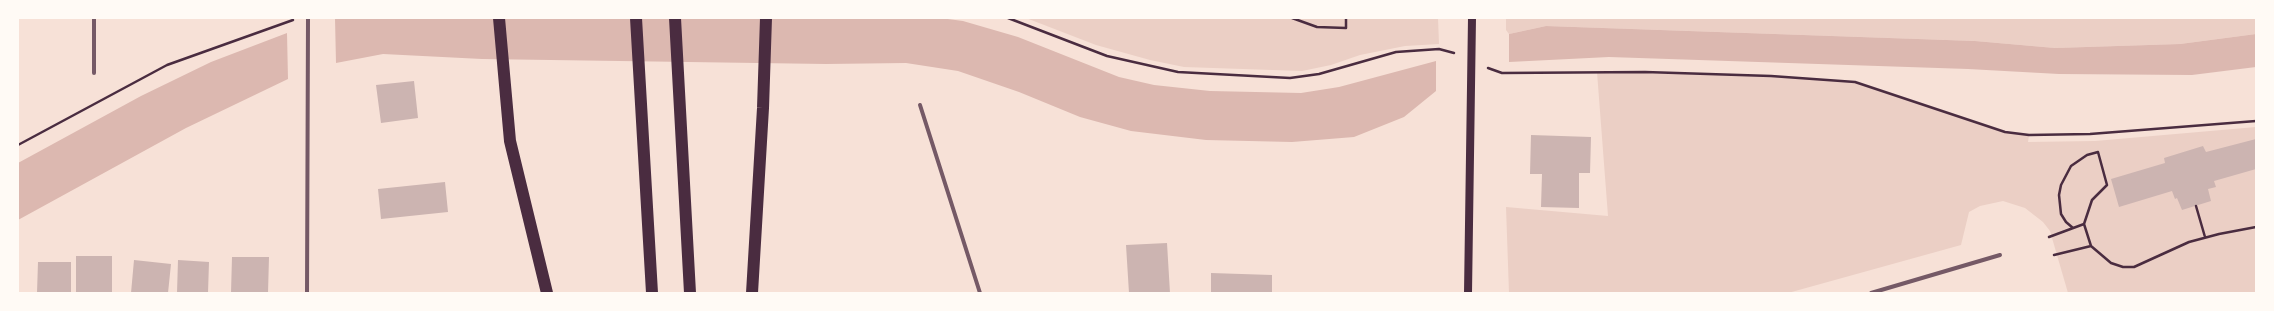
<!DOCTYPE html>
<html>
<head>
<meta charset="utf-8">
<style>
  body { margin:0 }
  #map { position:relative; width:2274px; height:311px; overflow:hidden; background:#f7e1d7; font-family:Helvetica,sans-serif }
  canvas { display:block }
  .frame { position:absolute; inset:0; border:19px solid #fffaf5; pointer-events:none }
</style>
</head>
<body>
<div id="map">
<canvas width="2274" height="311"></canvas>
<div class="frame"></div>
</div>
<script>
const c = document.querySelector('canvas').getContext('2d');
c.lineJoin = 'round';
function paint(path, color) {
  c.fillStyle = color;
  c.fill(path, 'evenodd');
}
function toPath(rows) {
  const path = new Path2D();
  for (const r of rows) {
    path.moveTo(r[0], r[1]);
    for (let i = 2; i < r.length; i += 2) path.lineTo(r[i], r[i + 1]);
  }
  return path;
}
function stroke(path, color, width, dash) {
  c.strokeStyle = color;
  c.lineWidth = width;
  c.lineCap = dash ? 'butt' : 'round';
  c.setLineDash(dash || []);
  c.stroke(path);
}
const green = toPath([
  [1026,18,1438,18,1439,44,1405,46,1360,55,1331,65,1302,71,1184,67,1150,60,1096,45],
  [1506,18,2256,18,2256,34,2180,44,2055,48,1975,41,1546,26,1509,34,1506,30],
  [1597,72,1771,76,1855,82,2004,132,2029,135,2028,142,2095,141,2256,127,2256,293,2068,293,2050,231,2043,222,2025,208,2003,201,1980,206,1969,212,1961,245,1788,293,1509,293,1506,207,1608,216]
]);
const water = toPath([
  [335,18,940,18,963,21,1018,37,1119,77,1154,85,1210,91,1301,93,1339,87,1436,61,1436,91,1404,117,1354,137,1292,142,1206,140,1131,131,1080,117,1019,92,958,71,906,63,826,64,482,59,383,54,336,63],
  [1546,26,1975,41,2055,48,2180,44,2256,34,2256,67,2192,75,2059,74,1968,69,1609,57,1509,62,1509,34],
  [287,33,288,79,186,128,18,220,18,163,141,96,211,62]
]);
const building = toPath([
  [414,81,418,118,381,123,376,85],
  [1531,135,1591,137,1590,173,1579,173,1579,208,1541,207,1542,174,1530,174],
  [2256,139,2256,169,2214,181,2216,187,2208,189,2211,201,2182,210,2177,198,2175,199,2172,191,2119,207,2111,179,2165,163,2164,158,2203,146,2206,152],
  [445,182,448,212,381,219,378,189],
  [1167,243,1170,293,1129,293,1126,245],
  [76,256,112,256,112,293,76,293],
  [232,257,269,257,268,293,231,293],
  [134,260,171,264,168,293,131,293],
  [178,260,209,262,208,293,177,293],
  [38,262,71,262,71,293,37,293],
  [1211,273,1272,275,1272,293,1211,293]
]);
const path = toPath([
  [1008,18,1107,56,1178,72,1290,78,1319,74,1396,52,1439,49,1454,53],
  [1292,18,1317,27,1346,28,1346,18],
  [1488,68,1502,73,1645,72,1771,76,1855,82,2005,132,2029,135,2090,134,2256,121],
  [18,145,167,65,293,20],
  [2196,206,2205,237],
  [2073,228,2066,222,2061,214,2059,195,2061,185,2071,166,2087,155,2098,152,2107,185,2092,200,2084,224,2091,246,2111,263,2123,267,2134,267,2189,242,2219,234,2256,227],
  [2049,237,2084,224],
  [2054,255,2091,246]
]);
const minor = toPath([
  [94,73,94,18],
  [920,105,980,293],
  [307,293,308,18],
  [1871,293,2000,255]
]);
const secondary = toPath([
  [1468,293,1472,18]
]);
const motorway = toPath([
  [499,18,510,141,547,293],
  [636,18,652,293],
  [675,18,690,293],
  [752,293,763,108,766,18]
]);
paint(green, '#ebcfc5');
paint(water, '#dcb8b0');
paint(building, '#ccb4b1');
stroke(path, '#4a2c40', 2.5);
stroke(minor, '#755966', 4);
stroke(secondary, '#4a2c40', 8);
stroke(motorway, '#4a2c40', 12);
</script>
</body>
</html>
